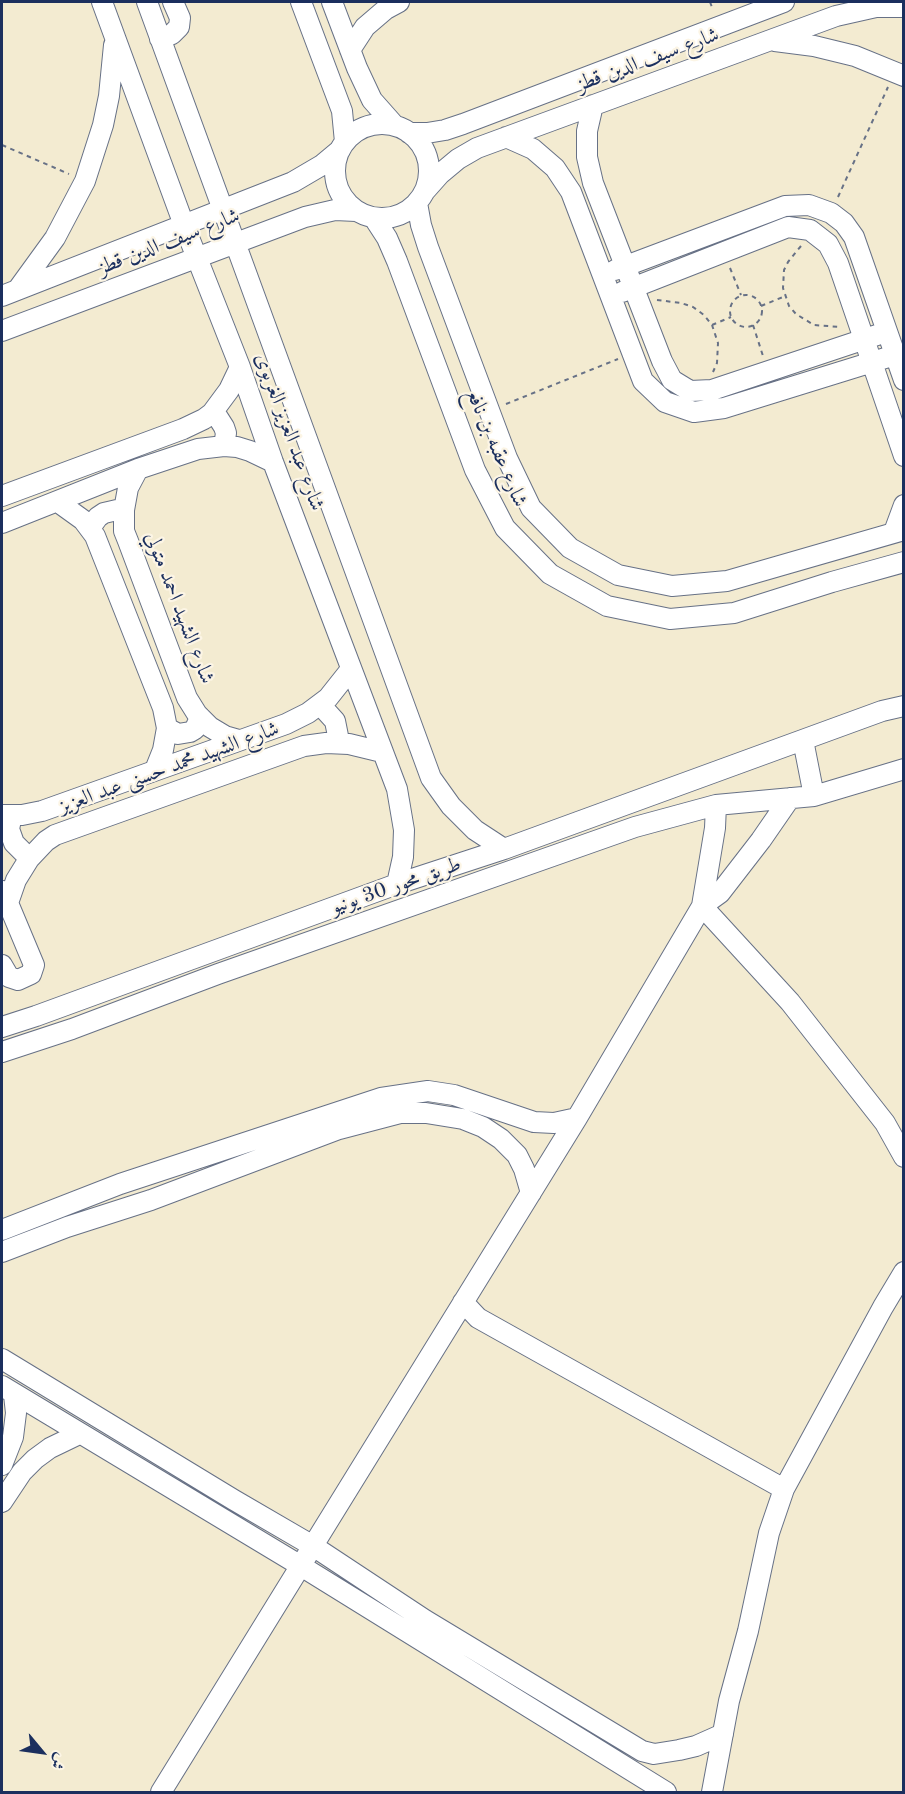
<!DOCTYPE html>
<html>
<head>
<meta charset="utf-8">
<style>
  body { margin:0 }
  #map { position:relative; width:905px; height:1794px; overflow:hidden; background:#f3ebd1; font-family:"Old Standard TT",Amiri,serif }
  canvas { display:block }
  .frame { position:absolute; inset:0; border:3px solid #1b2f5e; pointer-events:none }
  .north { position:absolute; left:12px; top:1722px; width:60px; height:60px; -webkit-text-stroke:4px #fcf5e5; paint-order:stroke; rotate:119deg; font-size:16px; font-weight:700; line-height:24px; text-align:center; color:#1b2f5e }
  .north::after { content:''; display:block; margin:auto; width:21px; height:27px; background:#1b2f5e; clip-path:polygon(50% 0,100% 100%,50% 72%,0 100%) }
</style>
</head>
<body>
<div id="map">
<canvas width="905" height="1794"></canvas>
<div class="frame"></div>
<div class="north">ش</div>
</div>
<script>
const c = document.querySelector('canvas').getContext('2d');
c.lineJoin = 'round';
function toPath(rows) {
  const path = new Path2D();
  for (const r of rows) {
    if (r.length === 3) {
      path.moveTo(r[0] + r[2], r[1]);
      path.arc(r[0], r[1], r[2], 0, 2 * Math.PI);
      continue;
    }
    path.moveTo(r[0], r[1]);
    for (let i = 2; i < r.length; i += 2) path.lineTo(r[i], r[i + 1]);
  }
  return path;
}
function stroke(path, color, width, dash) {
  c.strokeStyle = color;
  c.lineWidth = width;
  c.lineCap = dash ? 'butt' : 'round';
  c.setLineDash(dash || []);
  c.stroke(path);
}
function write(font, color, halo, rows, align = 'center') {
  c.font = font + ' "Old Standard TT",Amiri,serif';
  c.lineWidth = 4.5;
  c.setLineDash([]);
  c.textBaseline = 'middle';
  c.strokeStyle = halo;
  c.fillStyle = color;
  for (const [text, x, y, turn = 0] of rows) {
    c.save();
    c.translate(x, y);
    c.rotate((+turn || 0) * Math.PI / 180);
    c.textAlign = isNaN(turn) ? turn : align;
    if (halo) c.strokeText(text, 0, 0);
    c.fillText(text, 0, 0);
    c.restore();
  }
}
const path = toPath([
  [710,2,713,10],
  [2,145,69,174],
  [838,197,888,87],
  [801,246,788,262,784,270,783,288,789,306,796,314,814,325,841,327],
  [730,268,741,295],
  [746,311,16],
  [657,300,681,303,693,307,704,315,712,325,718,343,717,363,713,372],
  [761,306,783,297],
  [712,325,731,317],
  [753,325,763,356],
  [506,404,618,359]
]);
const minor = toPath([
  [102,2,184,225,240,367,273,462,397,789,404,830,403,857,397,884],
  [147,2,431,778,451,806,475,830,504,849],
  [301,2,342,111,345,142],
  [332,2,357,68,372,100,395,126],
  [160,39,172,34,179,27,180,18,173,2],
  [775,41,814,46,855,56,904,76],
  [350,50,365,27,386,9,399,2],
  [593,105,587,131,587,157,593,183,662,361,672,380,690,391,712,390,886,332],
  [382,171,47],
  [409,133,427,133,445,130,463,124,784,2],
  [506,137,533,149,555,168,571,192,643,381,665,402,694,412,724,408,895,355],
  [424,192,440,174,458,159,477,148,836,16,876,7,904,7],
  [417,203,421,225,428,247,507,458,531,508,570,548,618,575,672,586,727,581,904,530],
  [374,218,387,238,397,261,475,470,505,528,550,574,607,606,670,619,734,613,832,582,904,562],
  [615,270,785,206,809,205,831,213,844,223,854,237,904,380],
  [18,289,55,238,85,181,103,125,109,96,114,45],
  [622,292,788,227,810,230,828,244,838,263,904,456],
  [2,296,293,182,322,165,340,150],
  [2,331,305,217,335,210,356,211],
  [212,413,217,416,224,427,226,433,224,446],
  [138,469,128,488,124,510,124,531,128,541,187,698,197,714,210,727,225,736,239,740],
  [2,496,183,429,204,419,212,413,229,390,240,367],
  [58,502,83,520,95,536,163,708,167,728,163,750,155,770],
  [2,523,138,469,198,449,224,446,237,447,250,451,273,462],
  [90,528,98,517,104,513,117,510,124,510],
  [894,532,904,505],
  [319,706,325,710,335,721,338,736,337,743],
  [167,728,178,734,190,732,195,729,200,717],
  [803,740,814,796],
  [716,805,715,828,702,906,790,1002,885,1123,904,1157],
  [2,815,22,815,42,811,286,724,308,713,328,698,351,669],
  [12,815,9,829,14,843,24,853,31,856],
  [8,903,16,880,29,859,46,841,55,835,304,746,326,743,349,744,382,752],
  [2,965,9,977,18,980,31,974,34,965,3,891],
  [2,1027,36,1016,397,884,504,849,882,711,904,706],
  [2,1052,72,1029,218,974,635,827,716,805,814,796,904,769],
  [2,1230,120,1184,381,1098,428,1091,454,1095,534,1122,554,1123,577,1118],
  [2,1252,67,1227,151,1200,339,1129,400,1113,426,1113,463,1119,483,1127,501,1139,517,1155,524,1169,531,1193],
  [463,1302,478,1318,784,1489],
  [2,1359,234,1500,313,1546,425,1620,642,1751,654,1754,679,1750,696,1746,723,1734],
  [2,1386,301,1566,666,1792],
  [2,1465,13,1437,16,1413,14,1395],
  [2,1502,22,1472,35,1459,50,1448,79,1434],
  [161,1792,577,1118,702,906,720,893,761,840,790,798],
  [712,1792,729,1701,748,1631,769,1533,784,1489,883,1307,904,1272]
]);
const streetNames = [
  ["شارع سيف الدين قطز",648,60,-20],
  ["شارع سيف الدين قطز",169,242,-21],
  ["شارع عبد العزيز الغربوى",289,432,70],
  ["شارع عقبه بن نافع",496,448,67],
  ["شارع الشهيد احمد متولي",179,608,69],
  ["شارع الشهيد محمد حسنى عبد العزيز",169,768,-20],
  ["طريق محور 30 يونيو",396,886,-19]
];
stroke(minor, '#677186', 22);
stroke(path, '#677186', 2, [4.5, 4.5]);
stroke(minor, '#fff', 20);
write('21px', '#1b2f5e', '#fcf5e5', streetNames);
</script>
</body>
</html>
